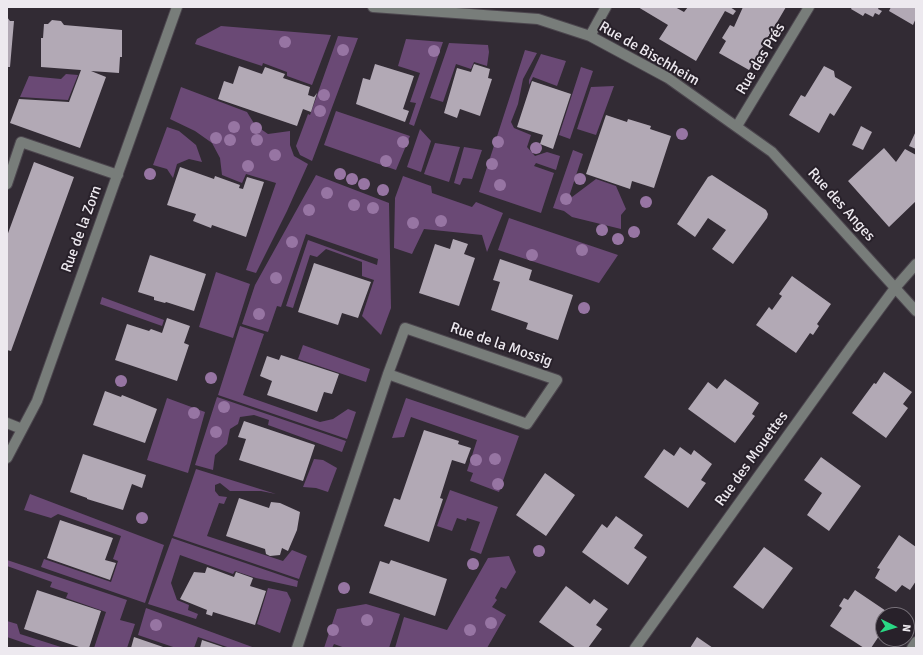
<!DOCTYPE html>
<html>
<head>
<meta charset="utf-8">
<style>
  body { margin:0 }
  #map { position:relative; width:923px; height:655px; overflow:hidden; background:#322b34; font-family:Signika,sans-serif }
  canvas { display:block }
  .frame { position:absolute; inset:0; border:8px solid #ede9ef; pointer-events:none }
  .north { position:absolute; left:875px; top:607px; width:40px; height:40px; box-sizing:border-box; background:#28212a; border:1px solid #777179; border-radius:50%; rotate:95deg; font-size:11px; font-weight:700; line-height:16px; text-align:center; color:#ede9ef }
  .north::after { content:''; display:block; margin:auto; width:14px; height:18px; background:#2ad885; clip-path:polygon(50% 0,100% 100%,50% 72%,0 100%) }
</style>
</head>
<body>
<div id="map">
<canvas width="923" height="655"></canvas>
<div class="frame"></div>
<div class="north">N</div>
</div>
<script>
const c = document.querySelector('canvas').getContext('2d');
c.lineJoin = 'round';
function paint(path, color) {
  c.fillStyle = color;
  c.fill(path, 'evenodd');
}
function toPath(rows) {
  const path = new Path2D();
  for (const r of rows) {
    path.moveTo(r[0], r[1]);
    for (let i = 2; i < r.length; i += 2) path.lineTo(r[i], r[i + 1]);
  }
  return path;
}
function stroke(path, color, width, dash) {
  c.strokeStyle = color;
  c.lineWidth = width;
  c.lineCap = dash ? 'butt' : 'round';
  c.setLineDash(dash || []);
  c.stroke(path);
}
function write(font, color, halo, rows, align = 'center') {
  c.font = font + ' Signika,sans-serif';
  c.lineWidth = 4;
  c.setLineDash([]);
  c.textBaseline = 'middle';
  c.strokeStyle = halo;
  c.fillStyle = color;
  for (const [text, x, y, turn = 0] of rows) {
    c.save();
    c.translate(x, y);
    c.rotate((+turn || 0) * Math.PI / 180);
    c.textAlign = isNaN(turn) ? turn : align;
    if (halo) c.strokeText(text, 0, 0);
    c.fillText(text, 0, 0);
    c.restore();
  }
}
const green = toPath([
  [221,26,331,35,312,85,287,76,287,72,263,63,262,66,195,44,197,39],
  [338,36,358,38,312,161,300,155,296,146,308,114,310,115],
  [406,39,443,42,414,126,409,124,416,103,410,102,420,73,398,66],
  [449,43,488,45,489,52,487,66,474,62,471,69,456,64,443,102,430,98],
  [525,50,537,53,523,79,518,104,511,122,514,128,531,135,527,147,535,156,547,152,560,156,556,170,536,163,534,166,554,173,541,213,479,192],
  [541,54,566,61,557,86,533,77,529,85,529,80],
  [581,67,593,71,570,139,559,135],
  [66,74,78,75,68,100,20,97,29,76,61,79],
  [614,86,596,135,577,129,591,87],
  [181,87,247,112,255,125,268,134,290,131,290,145,294,156,308,164,287,211,256,273,246,270,276,183,246,174,242,183,222,175,220,158,212,143,195,131,170,119],
  [336,111,410,136,396,170,324,145],
  [167,127,179,131,196,145,202,162,189,159,177,164,173,178,167,169,153,165],
  [420,129,431,141,421,172,407,167],
  [435,143,460,147,449,182,424,174],
  [464,147,482,150,472,179,463,178,460,185,454,183],
  [573,150,583,154,568,200,596,179,616,186,626,209,621,215,621,229,572,217,564,211,553,208],
  [316,175,389,203,391,308,381,335,362,316,374,280,362,276,362,262,326,249,317,257,310,255,293,308,286,306,308,240,377,265,378,259,306,234,281,307,277,306,268,332,242,324,255,285],
  [403,176,431,186,432,193,472,207,476,202,503,213,487,252,482,235,424,229,412,254,394,248,395,198],
  [509,218,618,255,599,283,498,250],
  [216,272,250,284,233,338,199,327],
  [102,297,164,320,162,326,100,304],
  [240,326,264,334,243,395,320,422,333,419,348,409,356,412,347,439,218,395],
  [303,345,370,369,366,382,298,359],
  [217,397,346,441,342,452,268,425,269,420,254,415,240,417,238,424,230,429,227,444,215,455,213,470,195,465],
  [167,398,205,412,188,473,147,460],
  [406,398,519,436,499,492,470,481,473,473,467,471,477,440,411,417,404,437,392,438],
  [314,459,323,460,337,468,328,492,316,488,303,487],
  [196,469,276,494,261,491,230,491,220,483,215,485,215,491,219,496,227,497,224,504,219,503,207,536,283,561,292,550,307,556,299,579,173,536],
  [450,490,498,507,481,554,470,550,480,522,467,518,466,521,457,518,452,531,437,526],
  [30,494,164,545,145,603,41,567,44,559,111,582,118,561,113,559,121,536,58,514,51,518,24,510],
  [172,538,298,581,297,587,256,578,235,571,233,574,180,555,171,583,177,600,189,605,188,610,198,614,196,619,148,604],
  [509,556,516,572,506,589,501,587,495,598,497,600,492,607,506,615,487,648,395,648,404,617,447,630,488,558],
  [7,560,127,600,120,620,135,624,127,648,94,648,106,612,66,598,68,593,50,587,52,582,7,566],
  [268,588,287,592,291,600,280,633,257,624],
  [366,604,400,614,389,648,345,648,334,644,332,648,324,648,337,609],
  [146,608,255,648,230,648,198,637,194,648,176,648,138,635],
  [7,621,17,624,20,634,64,648,39,648,7,637]
]);
const building = toPath([
  [638,7,675,7,684,12,688,7,730,7,736,11,733,15,725,11,696,61,659,39,668,25],
  [743,7,786,7,749,70,719,53,726,41,722,38,730,25,734,27],
  [852,7,879,7,878,9,882,11,879,15,875,13,873,17,865,13,863,16,851,9],
  [891,7,916,7,916,18,913,25,889,11],
  [7,17,10,21,14,21,10,67,7,67],
  [52,20,61,21,64,25,122,30,122,57,120,57,119,73,91,71,106,77,80,148,10,123,19,99,69,102,81,70,41,67,41,38,43,38,44,24,48,24],
  [375,64,414,76,403,109,409,111,405,122,356,104,363,78,370,80],
  [474,64,490,69,488,78,492,79,480,116,460,109,457,118,444,113,457,68,471,72],
  [239,66,262,74,265,67,285,74,283,78,310,87,308,95,314,97,317,93,311,112,303,109,297,126,218,99,224,81,233,84],
  [824,66,834,71,835,77,852,87,834,116,830,113,819,133,789,115,801,95,805,97],
  [532,81,571,94,553,149,540,144,543,135,517,127],
  [606,115,627,122,628,119,651,126,650,129,671,136,654,188,632,181,630,189,586,174],
  [861,126,872,132,863,150,852,145],
  [916,131,916,149,909,146],
  [884,148,896,162,905,149,916,155,916,201,889,227,848,181],
  [34,162,74,177,11,351,7,350,7,236],
  [180,167,214,179,215,176,240,185,239,188,243,189,247,177,264,182,246,237,212,225,211,228,193,221,196,214,167,205],
  [712,175,766,210,768,214,767,218,733,264,712,249,726,230,708,218,695,237,677,224,708,177],
  [453,239,468,244,464,254,475,258,459,306,419,293,435,244,450,249],
  [150,255,206,274,194,311,166,302,165,303,154,300,154,297,138,292],
  [500,259,532,270,529,280,573,295,558,340,526,329,528,323,491,310,500,282,493,280],
  [314,263,371,282,358,318,342,313,338,325,298,312],
  [792,276,831,304,817,324,819,326,813,335,810,333,796,353,756,325,769,307,772,310,782,296,779,294],
  [167,318,190,326,184,343,189,345,177,381,115,360,127,324,149,331,151,329,162,333],
  [281,355,339,374,332,394,324,392,317,412,267,395,272,381,260,376,267,356,279,360],
  [884,372,912,392,903,404,908,408,886,438,852,413,874,383,876,384],
  [725,379,759,403,752,414,755,416,735,443,688,409,708,382,717,389],
  [105,391,121,397,122,395,157,409,145,443,93,425],
  [244,421,315,445,303,481,239,460,246,439,238,437],
  [424,430,459,441,458,444,471,448,465,464,452,460,440,498,443,499,429,542,384,526,394,498,400,500],
  [680,447,691,455,694,450,712,464,701,480,706,483,688,508,644,477,664,449,674,456],
  [83,454,146,475,142,488,132,484,123,510,87,499,87,498,70,492],
  [821,457,861,486,829,531,807,515,822,493,804,480],
  [545,473,575,495,546,536,516,515],
  [239,498,269,508,271,502,280,503,300,512,297,530,288,551,282,548,280,555,270,556,266,554,265,549,226,536],
  [616,516,643,535,634,548,647,557,628,585,582,552,602,524,607,528],
  [60,520,113,538,105,560,116,563,110,580,47,558],
  [899,535,916,547,916,581,910,590,902,585,896,592,875,578,880,569,877,568],
  [764,547,793,568,763,609,733,587],
  [391,560,447,579,435,616,369,593,380,561,389,564],
  [207,567,234,577,236,572,253,578,250,586,266,591,255,625,213,612,212,616,206,614,207,610,180,599,194,572,205,573],
  [566,586,590,604,594,599,608,609,596,625,602,629,588,648,576,648,539,622],
  [37,590,101,611,89,648,82,648,24,629],
  [855,590,892,615,883,615,883,630,871,648,864,648,830,626,842,608,839,606,844,598,848,600],
  [134,637,166,648,131,648],
  [697,637,713,648,690,648],
  [202,640,226,648,200,648]
]);
const minor = toPath([
  [373,7,538,19,590,36,668,78,772,152,916,311],
  [590,36,606,7],
  [737,126,809,7],
  [7,184,21,142,118,175],
  [7,423,22,429],
  [7,458,37,401,177,7],
  [297,648,388,374,405,328,557,380,527,424,388,374],
  [635,648,852,346,895,288,916,264],
  [912,648,916,642]
]);
const trees = [
  [285,42],
  [343,50],
  [434,51],
  [324,95],
  [320,111],
  [234,127],
  [256,128],
  [682,134],
  [216,138],
  [230,140],
  [257,140],
  [403,142],
  [498,142],
  [536,148],
  [275,155],
  [386,161],
  [492,164],
  [248,166],
  [150,174],
  [340,174],
  [352,179],
  [580,179],
  [364,184],
  [500,185],
  [383,190],
  [327,193],
  [566,199],
  [646,202],
  [354,205],
  [373,208],
  [309,210],
  [441,221],
  [413,223],
  [602,230],
  [634,232],
  [618,239],
  [292,242],
  [582,250],
  [532,255],
  [276,278],
  [584,308],
  [259,314],
  [211,378],
  [121,381],
  [224,407],
  [194,413],
  [216,432],
  [495,459],
  [476,460],
  [498,484],
  [142,518],
  [539,551],
  [473,564],
  [344,588],
  [367,620],
  [491,623],
  [156,625],
  [333,630],
  [470,630]
];
const streetNames = [
  ["Rue de Bischheim",649,54,30],
  ["Rue des Prés",761,59,-59],
  ["Rue des Anges",841,205,48],
  ["Rue de la Zorn",82,229,-70],
  ["Rue de la Mossig",501,345,19],
  ["Rue des Mouettes",752,459,-54]
];
paint(green, '#6a4975');
paint(building, '#b2a9b5');
stroke(minor, '#4c464e', 12);
stroke(minor, '#787d7a', 10);
c.fillStyle = '#9775a3';
for (const [x, y] of trees) {
  c.beginPath();
  c.arc(x, y, 6, 0, 2 * Math.PI);
  c.fill();
}
write('15px', '#ede9ef', '#28212a', streetNames);
</script>
</body>
</html>
